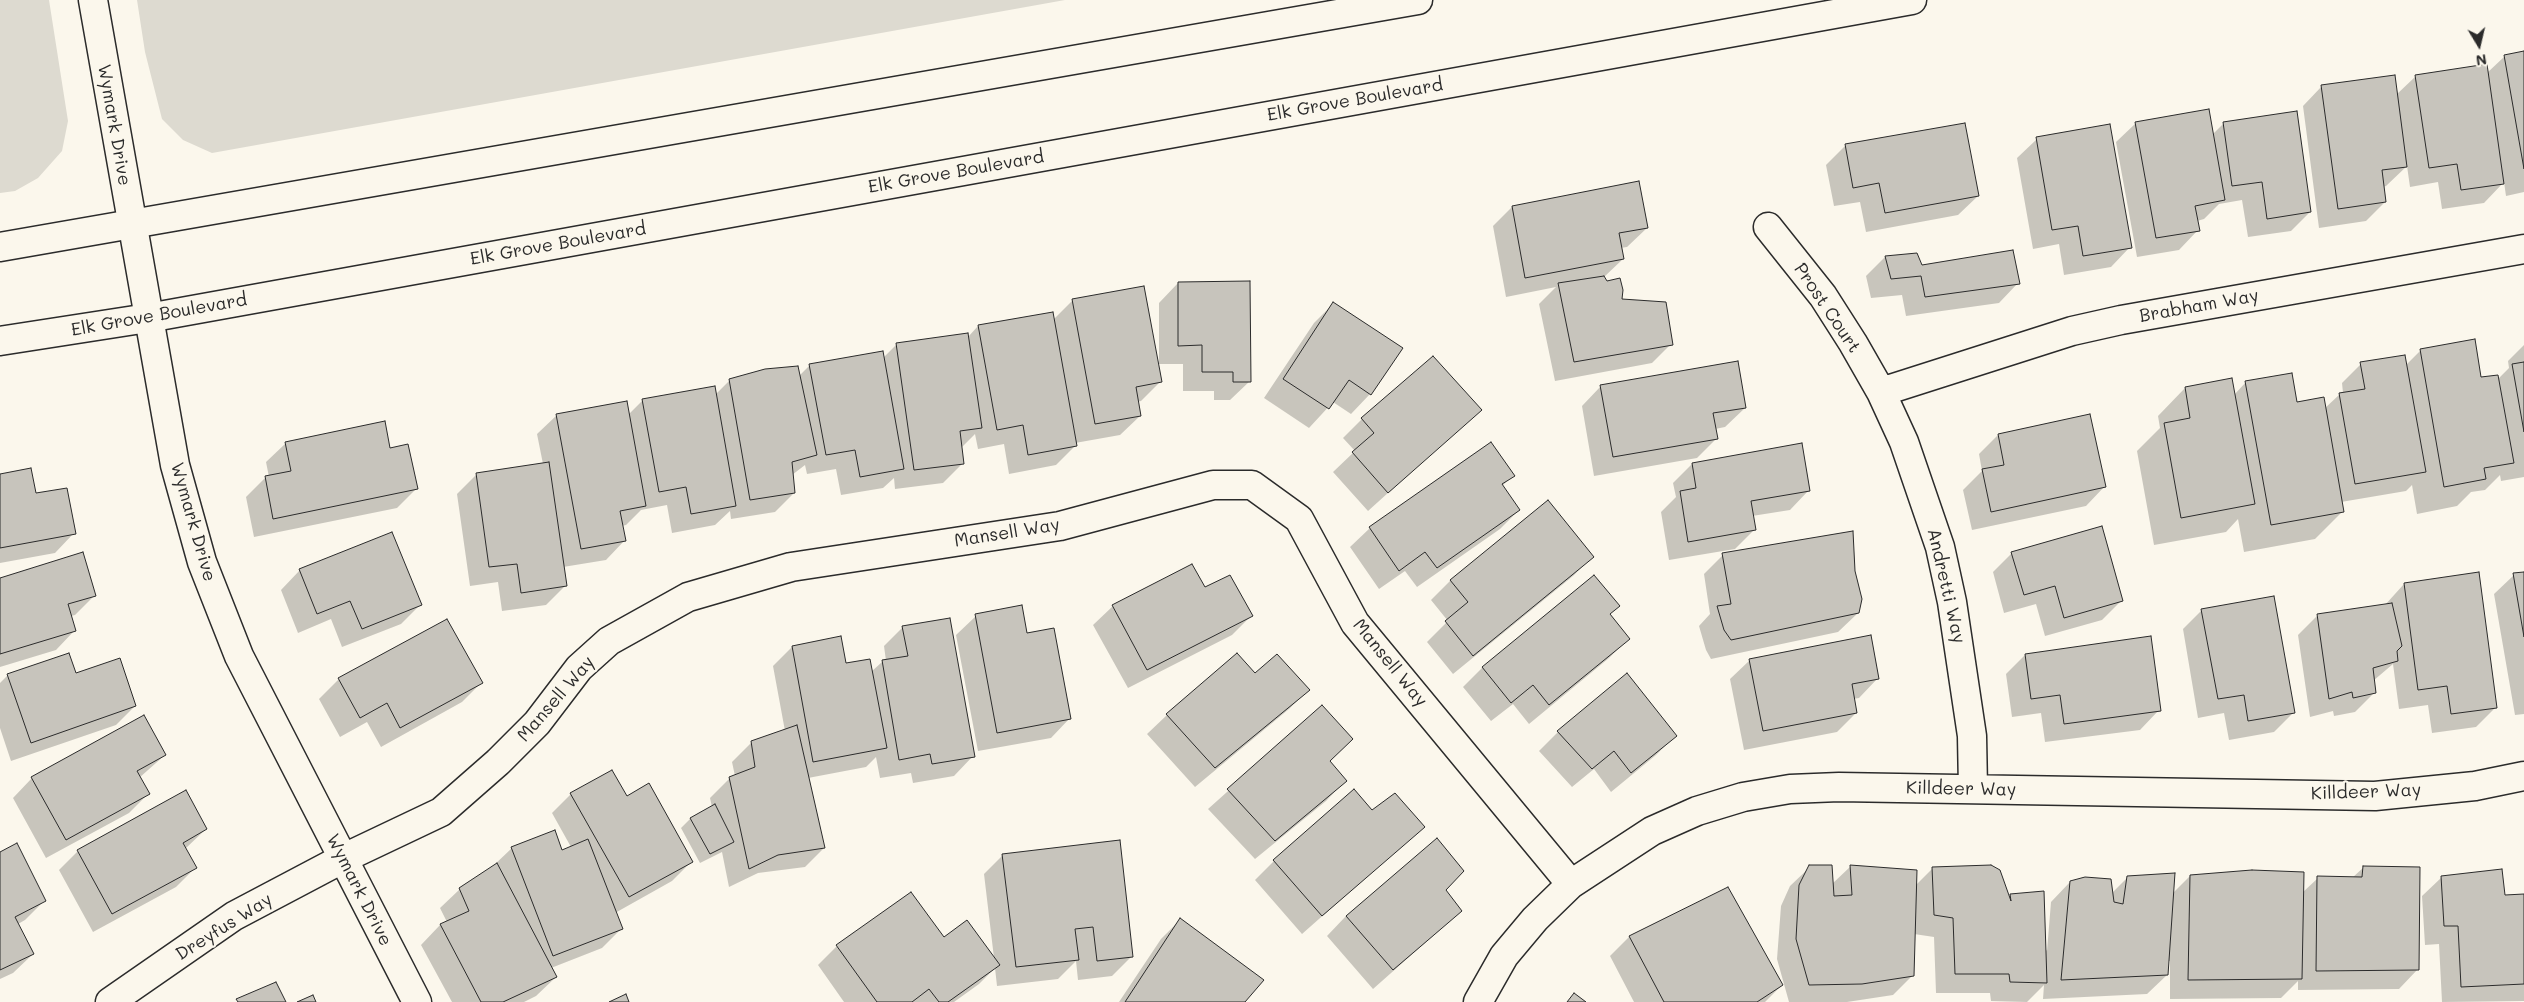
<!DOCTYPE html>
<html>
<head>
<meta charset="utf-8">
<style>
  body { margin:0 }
  #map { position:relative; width:2524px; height:1002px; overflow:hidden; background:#fbf7ec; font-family:Mali,sans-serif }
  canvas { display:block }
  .north { position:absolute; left:2454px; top:20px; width:50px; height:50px; -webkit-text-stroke:4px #fbf7ec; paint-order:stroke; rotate:171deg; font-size:14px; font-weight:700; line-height:20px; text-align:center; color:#2b2b2b }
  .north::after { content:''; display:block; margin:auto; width:18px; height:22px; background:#2b2b2b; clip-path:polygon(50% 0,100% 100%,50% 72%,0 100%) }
</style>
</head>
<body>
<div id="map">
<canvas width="2524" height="1002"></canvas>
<div class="north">N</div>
</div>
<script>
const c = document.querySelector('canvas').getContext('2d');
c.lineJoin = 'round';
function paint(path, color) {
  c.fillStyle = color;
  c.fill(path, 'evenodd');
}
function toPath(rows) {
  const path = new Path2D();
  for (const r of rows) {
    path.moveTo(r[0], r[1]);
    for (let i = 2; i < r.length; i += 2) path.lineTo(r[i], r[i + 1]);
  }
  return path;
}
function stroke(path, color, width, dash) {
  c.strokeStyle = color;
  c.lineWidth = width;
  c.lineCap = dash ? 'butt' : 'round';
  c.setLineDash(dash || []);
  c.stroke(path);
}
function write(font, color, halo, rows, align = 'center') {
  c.font = font + ' Mali,sans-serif';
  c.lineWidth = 4.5;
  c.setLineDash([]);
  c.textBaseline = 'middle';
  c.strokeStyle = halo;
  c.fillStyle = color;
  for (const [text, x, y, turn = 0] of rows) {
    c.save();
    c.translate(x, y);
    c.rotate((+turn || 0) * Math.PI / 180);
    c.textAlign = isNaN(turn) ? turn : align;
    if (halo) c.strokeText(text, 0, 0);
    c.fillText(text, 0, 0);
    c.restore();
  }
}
const green = toPath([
  [0,0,49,0,68,121,62,151,38,178,15,191,0,193],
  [137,0,1065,0,212,153,183,140,162,119,145,52]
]);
const shadow = toPath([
  [2524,53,2524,192,2506,196,2504,182,2484,203,2442,209,2438,182,2410,187,2407,166,2386,186,2383,187,2385,202,2366,221,2319,228,2303,106,2322,86,2396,95,2416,76,2487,73,2505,56],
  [2136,123,2212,135,2224,123,2310,212,2291,231,2248,237,2242,200,2219,204,2204,219,2197,221,2198,230,2179,250,2137,257,2116,142],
  [2037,139,2130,247,2111,267,2064,275,2059,244,2033,249,2017,158],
  [1845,146,1978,196,1958,215,1866,232,1860,202,1834,206,1826,165],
  [1512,207,1647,228,1627,247,1620,248,1623,259,1603,278,1620,301,1671,344,1652,363,1555,381,1539,304,1556,287,1506,297,1493,226],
  [1885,257,1921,267,2018,283,1999,303,1906,316,1902,295,1871,298,1866,276],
  [1178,283,1250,381,1230,400,1214,400,1214,391,1183,391,1183,364,1159,364,1159,303],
  [1073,300,1160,382,1141,401,1137,402,1140,416,1120,435,1075,443,1075,446,1056,465,1009,474,1004,444,978,449,975,434,961,448,963,463,943,483,895,489,894,478,883,488,841,495,836,469,807,474,805,465,792,475,794,493,775,512,731,519,730,511,715,525,672,533,667,505,641,510,626,525,622,526,625,540,606,560,563,567,565,586,546,605,502,611,498,582,470,586,457,494,477,474,543,464,537,434,557,415,628,415,643,400,715,395,730,380,799,376,810,365,883,358,897,344,968,337,978,326,1053,320],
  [1333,304,1370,394,1351,414,1333,402,1309,428,1264,398,1314,323],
  [2474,341,2480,379,2498,379,2509,368,2508,361,2524,345,2524,477,2501,481,2500,475,2485,490,2471,492,2457,506,2417,514,2412,485,2406,491,2341,502,2343,511,2315,539,2244,552,2238,519,2226,532,2154,545,2137,451,2160,428,2158,416,2185,388,2234,395,2246,382,2296,404,2324,409,2340,394,2343,393,2342,383,2361,364,2406,365,2420,351],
  [1601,386,1745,408,1725,427,1715,429,1716,439,1697,458,1594,476,1582,406],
  [1480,410,1368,511,1333,472,1355,451,1343,438,1362,419],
  [1998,435,2105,486,2086,506,1972,530,1963,490,1982,471,1979,454],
  [286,443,389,450,416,489,397,508,254,537,246,497,266,477,269,477,266,462],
  [1491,444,1513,476,1502,486,1519,510,1500,529,1417,587,1405,571,1379,589,1350,547,1370,528],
  [1692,464,1809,490,1790,510,1752,516,1755,529,1735,549,1669,560,1661,512,1676,497,1673,483],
  [0,475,74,533,55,553,0,563],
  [1548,502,1592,557,1573,576,1453,674,1427,642,1448,621,1431,600,1450,581],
  [2012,553,2121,601,2102,620,2045,636,2036,604,2004,613,1993,572],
  [1723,555,1858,613,1838,632,1711,659,1706,650,1699,626,1710,614,1704,574],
  [300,570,420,605,401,624,342,647,331,619,298,633,281,590],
  [2524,573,2524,714,2515,715,2494,594,2514,575],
  [0,579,95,595,75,615,71,616,75,630,56,650,0,667],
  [2404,584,2495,708,2476,727,2432,733,2428,705,2399,709,2393,664,2373,681,2375,692,2355,712,2334,716,2333,711,2310,717,2298,635,2317,616,2385,605],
  [1205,589,1251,616,1232,635,1128,688,1093,625,1113,606],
  [1618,606,1609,615,1628,639,1609,658,1529,724,1513,704,1491,721,1463,687,1482,668],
  [2202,610,2294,712,2274,732,2229,740,2224,713,2198,718,2183,629],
  [976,616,1026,634,1070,718,1051,738,978,751,956,635],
  [447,620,481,683,462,702,381,747,367,722,340,737,319,699,338,680],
  [903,627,973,756,954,776,913,783,911,773,880,778,876,757,866,767,808,778,824,848,805,867,758,873,729,887,722,852,700,863,681,828,690,819,712,807,710,798,730,778,735,776,732,762,752,742,785,731,773,666,792,647,871,672,882,662,886,661,884,646],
  [2025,655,2159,710,2140,730,2045,742,2041,713,2012,717,2006,674],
  [1750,660,1878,678,1859,698,1853,699,1856,713,1837,732,1744,750,1730,679],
  [8,675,75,675,135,706,116,725,11,761,0,728,0,683],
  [1255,675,1308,690,1289,709,1195,787,1147,734,1167,715],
  [1627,675,1675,736,1656,755,1611,792,1594,769,1572,787,1539,751,1558,732],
  [1322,707,1329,762,1345,781,1326,801,1255,859,1208,809],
  [165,755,139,778,148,794,129,813,46,858,13,798,32,778],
  [571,794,626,797,692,861,672,881,615,913,621,929,602,948,551,968,556,977,536,996,524,1002,452,1002,421,945,440,925,447,922,440,908,460,889,492,867,512,848,561,852,571,847,552,813],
  [1372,812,1423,827,1302,934,1255,880,1274,861],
  [206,829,185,849,195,868,176,887,93,932,59,870,78,851],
  [1437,840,1444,890,1461,911,1373,989,1327,936,1346,916],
  [0,853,44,901,25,920,18,924,33,954,13,973,0,979],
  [1003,855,1131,957,1112,976,1078,980,1076,961,1058,979,997,986,995,968,979,984,954,1002,844,1002,818,965,837,946,943,938,994,958,984,874],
  [1851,866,1915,886,1933,868,2008,898,2011,895,2047,951,2051,902,2070,882,2111,894,2128,877,2172,894,2190,876,2302,893,2318,878,2352,878,2364,867,2418,969,2399,989,2298,990,2298,981,2281,998,2170,999,2170,961,2168,961,2167,975,2147,994,2043,999,2044,985,2027,1002,1991,1001,1990,993,1936,993,1934,937,1914,934,1913,975,1893,995,1847,1002,1789,1002,1777,959,1781,906,1790,886,1810,867,1832,884],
  [2442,877,2504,896,2524,896,2524,1001,2442,1002,2439,944,2425,945,2422,896],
  [1727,888,1782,985,1765,1002,1634,1002,1610,956,1629,937],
  [1180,920,1243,1002,1119,1002,1161,939]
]);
const building = toPath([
  [2524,51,2524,169,2504,55,2524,51],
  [2487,64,2504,184,2461,190,2457,164,2429,168,2415,75,2487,64],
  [2395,75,2407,167,2382,170,2386,202,2338,209,2321,85,2395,75],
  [2209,109,2225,200,2195,206,2200,231,2156,238,2135,122,2209,109],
  [2297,111,2311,212,2267,219,2262,182,2232,186,2223,122,2297,111],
  [1965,123,1979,196,1885,213,1879,183,1853,188,1845,144,1965,123],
  [2110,124,2132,248,2083,256,2078,226,2052,230,2036,137,2110,124],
  [1639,181,1648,228,1619,233,1624,259,1525,278,1512,206,1639,181],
  [2013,250,2020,284,1925,297,1921,276,1891,279,1885,256,1917,253,1922,265,2013,250],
  [1604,276,1607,281,1620,278,1623,290,1622,299,1666,302,1673,345,1574,362,1558,283,1604,276],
  [1250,281,1251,382,1233,382,1233,372,1202,372,1202,345,1178,346,1178,282,1250,281],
  [1144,286,1162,382,1136,387,1141,416,1095,424,1072,299,1144,286],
  [1333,302,1403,348,1371,395,1349,380,1329,409,1283,379,1333,302],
  [1053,312,1077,446,1028,455,1023,425,997,430,978,325,1053,312],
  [968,333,982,428,960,431,964,464,914,470,896,343,968,333],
  [2475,339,2481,377,2498,375,2514,463,2484,468,2486,479,2444,487,2420,349,2475,339],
  [883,351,904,469,860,477,855,450,826,455,809,364,883,351],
  [2405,355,2426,472,2355,484,2339,393,2365,389,2360,362,2405,355],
  [1433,356,1482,410,1388,493,1352,452,1374,433,1361,418,1433,356],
  [1738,361,1746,408,1713,413,1718,439,1613,457,1600,385,1738,361],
  [2524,362,2524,432,2512,364,2524,362],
  [798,366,817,455,792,462,795,493,750,500,729,379,765,369,798,366],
  [2292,373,2297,402,2324,397,2344,512,2271,525,2245,381,2292,373],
  [2232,378,2255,504,2181,518,2164,423,2190,418,2185,387,2232,378],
  [715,386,736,506,691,514,686,487,659,492,642,399,715,386],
  [627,401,646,506,620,511,626,541,581,549,556,414,627,401],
  [2090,414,2106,487,1991,512,1982,469,2004,465,1998,434,2090,414],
  [385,421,390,448,408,444,418,489,273,519,265,476,291,471,285,442,385,421],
  [1491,442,1515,476,1502,484,1520,510,1437,568,1425,552,1399,571,1369,527,1491,442],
  [1802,443,1810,491,1751,501,1756,530,1688,542,1680,491,1696,488,1692,463,1802,443],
  [549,462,567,586,521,593,517,564,489,567,476,473,549,462],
  [31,468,36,493,67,488,76,534,0,548,0,474,31,468],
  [1548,500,1594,557,1473,656,1445,621,1468,602,1450,580,1548,500],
  [2102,526,2123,601,2064,618,2055,586,2024,595,2011,552,2102,526],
  [1853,531,1855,571,1862,599,1859,613,1731,640,1724,630,1717,606,1731,604,1722,553,1853,531],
  [392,532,422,605,362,629,350,601,317,614,299,569,392,532],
  [83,552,96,596,68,604,76,631,0,654,0,578,83,552],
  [1192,564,1205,587,1230,575,1253,616,1147,670,1112,605,1192,564],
  [2479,572,2497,708,2451,714,2447,686,2418,690,2404,583,2479,572],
  [2524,572,2524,637,2513,573,2524,572],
  [1594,575,1620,606,1610,614,1630,639,1549,705,1533,685,1511,703,1482,667,1594,575],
  [2274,596,2295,713,2248,721,2244,695,2218,699,2201,609,2274,596],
  [2392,603,2402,646,2397,651,2398,661,2373,668,2376,693,2353,698,2352,692,2329,699,2317,614,2392,603],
  [1022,605,1027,633,1054,628,1071,719,997,733,975,614,1022,605],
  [950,618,975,757,932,764,930,754,899,760,882,660,908,656,902,626,950,618],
  [447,619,483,683,400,728,387,703,360,718,338,678,447,619],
  [1871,635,1879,679,1852,684,1857,713,1763,731,1749,659,1871,635],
  [841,636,846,663,870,659,887,748,813,762,792,646,841,636],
  [2151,636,2161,711,2064,724,2060,695,2031,699,2025,654,2151,636],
  [69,653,76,673,120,658,136,706,31,743,7,674,69,653],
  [1237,653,1255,673,1277,654,1310,690,1215,768,1166,714,1237,653],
  [1627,673,1677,736,1631,773,1614,751,1592,769,1557,731,1627,673],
  [1322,705,1353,739,1330,761,1347,781,1275,841,1227,789,1322,705],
  [144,715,166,755,137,771,150,794,66,840,31,777,144,715],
  [797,725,825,848,778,855,749,869,729,777,755,767,751,741,797,725],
  [612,770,627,796,649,783,693,862,629,897,570,793,612,770],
  [1354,789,1372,810,1395,793,1425,827,1322,916,1273,860,1354,789],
  [186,790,207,829,183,843,197,868,112,914,77,850,186,790],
  [715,804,734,842,710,854,690,818,715,804],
  [555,830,562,850,588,839,623,929,553,956,511,847,555,830],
  [1437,838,1464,871,1446,890,1462,911,1393,970,1346,916,1437,838],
  [1120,840,1133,957,1097,961,1093,927,1075,929,1079,960,1016,967,1002,854,1120,840],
  [17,843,46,901,15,917,34,954,0,970,0,852,17,843],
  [497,863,557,977,503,1002,481,1002,440,924,469,911,459,888,497,863],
  [1809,865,1832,865,1834,896,1852,895,1850,865,1917,870,1914,976,1862,984,1809,985,1796,939,1799,885,1809,865],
  [1991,865,2000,870,2011,901,2010,894,2044,891,2047,983,2010,982,2009,974,1955,974,1953,918,1934,915,1932,867,1991,865],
  [2363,866,2420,867,2419,970,2316,971,2317,876,2362,877,2363,866],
  [2502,869,2505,895,2524,894,2524,984,2461,987,2458,926,2444,926,2441,876,2502,869],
  [2252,870,2304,872,2302,979,2188,980,2190,875,2252,870],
  [2175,873,2168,975,2061,980,2070,881,2085,877,2111,879,2114,902,2123,904,2127,876,2175,873],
  [1728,887,1783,985,1757,1002,1664,1002,1629,936,1728,887],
  [911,892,944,937,967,920,1000,965,948,1002,939,1002,929,989,912,1002,877,1002,836,945,911,892],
  [1180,918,1264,980,1245,1002,1125,1002,1180,918],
  [276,982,286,1002,238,1002,236,999,276,982],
  [1574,993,1586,1002,1567,1002,1574,993],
  [626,994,629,1002,609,1002,626,994],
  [313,995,316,1002,297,1002,313,995]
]);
const street = toPath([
  [93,0,175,465,202,562,239,656,417,1002],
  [1768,227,1823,296,1853,343,1881,392,1904,442,1940,547,1952,602,1972,736,1973,789],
  [1881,392,2072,331,2121,320,2524,249],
  [110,1002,234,916,342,859,441,812,498,762,537,723,579,668,609,641,688,597,791,567,1060,526,1213,485,1252,485,1299,519,1355,623,1571,884],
  [1478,1002,1504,956,1535,919,1571,884,1652,831,1697,811,1743,797,1790,789,1839,787,2375,796,2475,786,2524,776]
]);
const secondary = toPath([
  [0,247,1418,0],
  [0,341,148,318,1912,0]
]);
const streetNames = [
  ["Elk Grove Boulevard",1355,100,-10],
  ["Wymark Drive",114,125,80],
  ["Elk Grove Boulevard",956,172,-10],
  ["Elk Grove Boulevard",558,244,-10],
  ["Brabham Way",2199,306,-10],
  ["Prost Court",1827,308,56],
  ["Elk Grove Boulevard",159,315,-10],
  ["Wymark Drive",193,522,74],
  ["Mansell Way",1007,533,-9],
  ["Andretti Way",1946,586,77],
  ["Mansell Way",1390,663,51],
  ["Mansell Way",556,699,-49],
  ["Killdeer Way",1961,789,1],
  ["Killdeer Way",2366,792,-2],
  ["Wymark Drive",359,890,63],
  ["Dreyfus Way",224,927,-32]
];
paint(green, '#dddad0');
paint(shadow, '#0003');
paint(building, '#c7c4bc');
stroke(building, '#2b2b2b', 1);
stroke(street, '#2b2b2b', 31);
stroke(secondary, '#2b2b2b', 31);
stroke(street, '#fbf7ec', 28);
stroke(secondary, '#fbf7ec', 28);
write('18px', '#2b2b2b', '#fbf7ec', streetNames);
</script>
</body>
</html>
